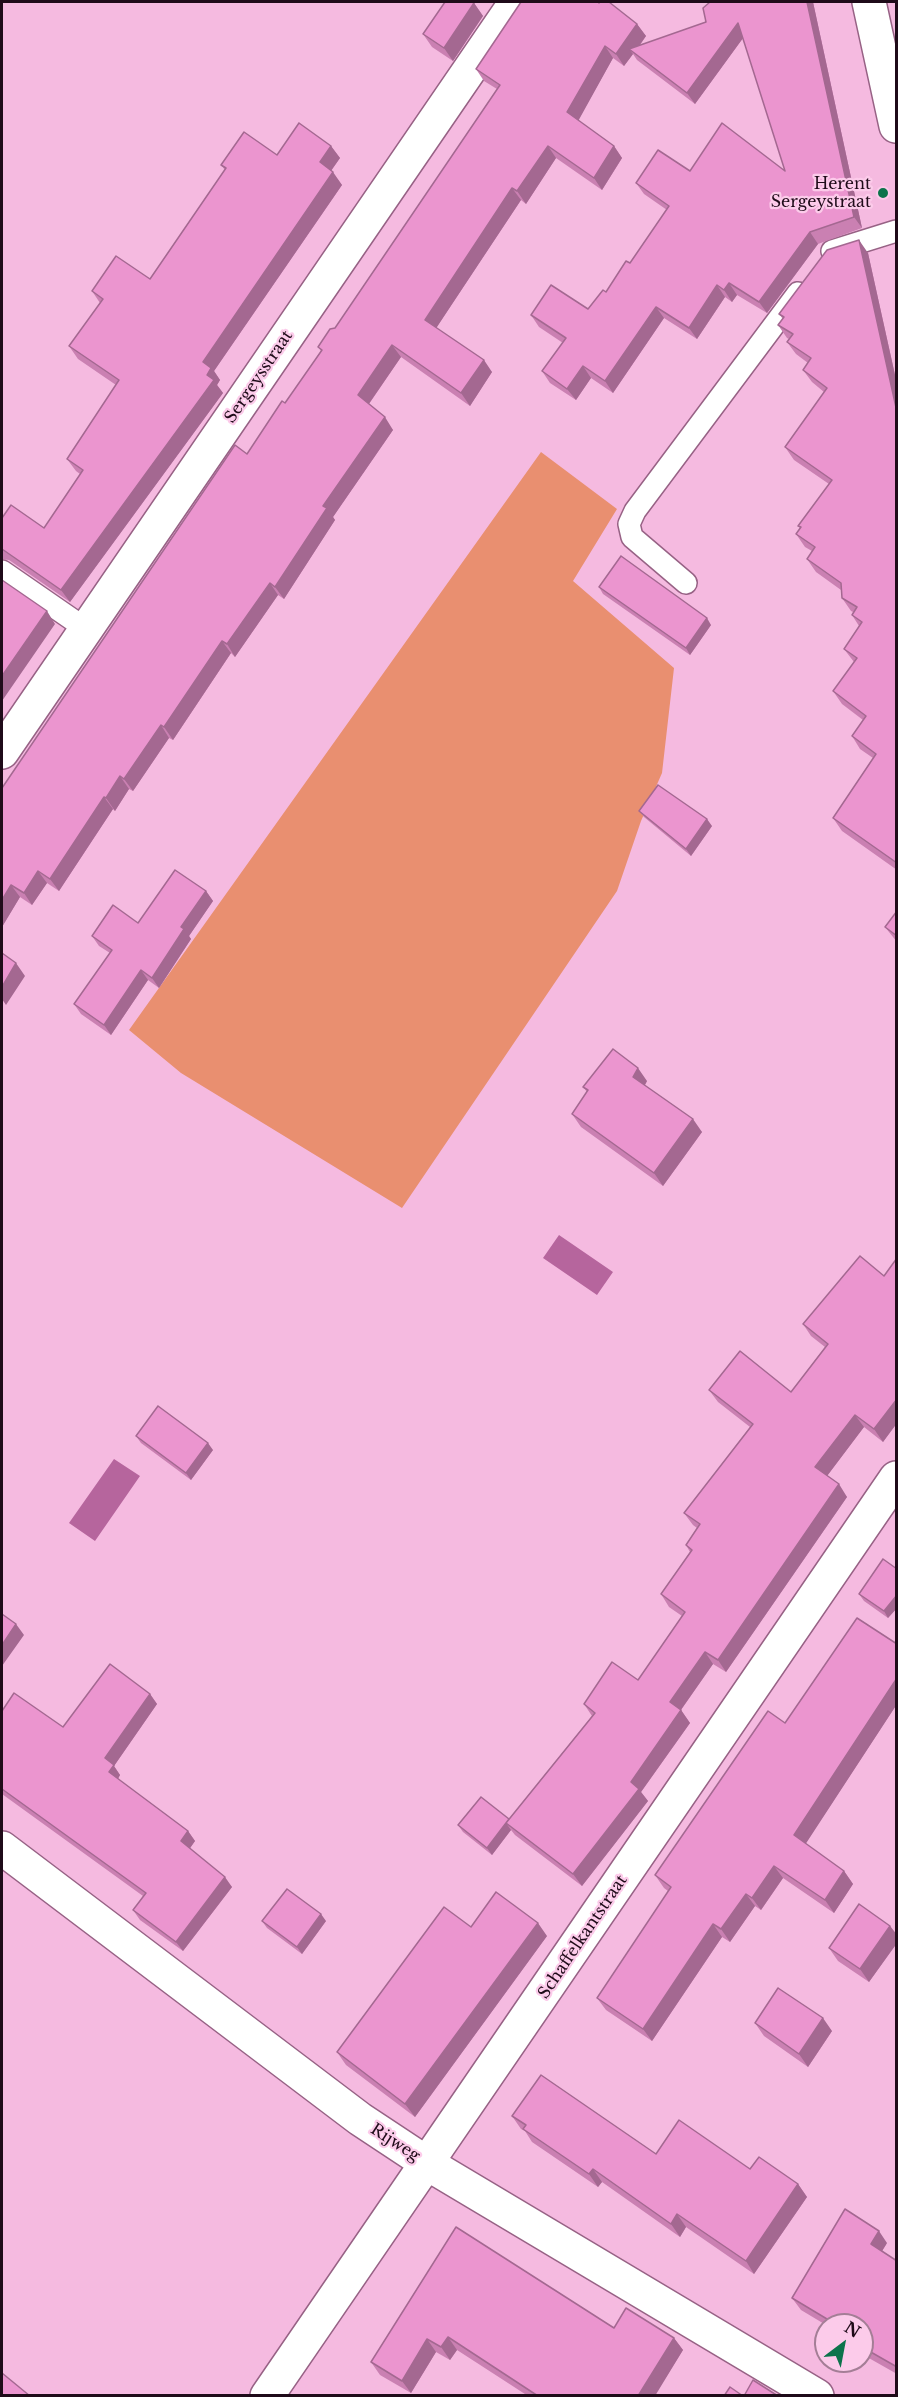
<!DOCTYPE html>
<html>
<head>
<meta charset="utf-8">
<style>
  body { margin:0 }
  #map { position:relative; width:898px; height:2397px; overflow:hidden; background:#f5bae0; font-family:"Libre Baskerville",serif }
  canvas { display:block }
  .frame { position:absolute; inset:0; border:3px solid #1f0b19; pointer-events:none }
  .north { position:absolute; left:814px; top:2313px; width:60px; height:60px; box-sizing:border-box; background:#fccbea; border:2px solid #a47e96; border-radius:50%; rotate:32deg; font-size:16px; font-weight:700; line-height:24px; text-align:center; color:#1f0b19 }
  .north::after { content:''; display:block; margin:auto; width:21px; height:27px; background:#0c734b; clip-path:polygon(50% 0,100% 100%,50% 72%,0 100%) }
</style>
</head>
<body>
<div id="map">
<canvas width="898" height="2397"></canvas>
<div class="frame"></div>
<div class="north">N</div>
</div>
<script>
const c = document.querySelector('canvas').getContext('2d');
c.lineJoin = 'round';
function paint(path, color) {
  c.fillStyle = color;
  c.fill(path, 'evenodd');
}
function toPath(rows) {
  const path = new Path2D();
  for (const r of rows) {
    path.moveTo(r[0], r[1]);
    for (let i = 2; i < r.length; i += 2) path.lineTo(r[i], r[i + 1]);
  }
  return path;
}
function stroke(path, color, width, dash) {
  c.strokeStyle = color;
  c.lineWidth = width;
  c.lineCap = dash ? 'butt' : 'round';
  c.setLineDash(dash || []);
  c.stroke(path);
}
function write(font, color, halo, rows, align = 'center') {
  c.font = font + ' "Libre Baskerville",serif';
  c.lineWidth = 4.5;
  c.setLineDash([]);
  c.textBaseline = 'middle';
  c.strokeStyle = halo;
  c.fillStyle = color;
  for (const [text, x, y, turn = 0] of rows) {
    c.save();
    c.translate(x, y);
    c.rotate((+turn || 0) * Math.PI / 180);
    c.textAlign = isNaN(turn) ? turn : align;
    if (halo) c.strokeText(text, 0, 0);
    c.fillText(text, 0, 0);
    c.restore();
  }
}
const green = toPath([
  [541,452,617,509,573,581,674,668,662,773,641,821,617,891,402,1208,181,1073,129,1030]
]);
const water = toPath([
  [559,1235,613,1272,597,1295,543,1258],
  [114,1459,140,1476,95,1541,69,1523]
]);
const lane = toPath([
  [832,251,896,231],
  [2,571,86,629],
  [686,583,632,537,629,524,635,511,798,293]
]);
const street = toPath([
  [2,752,516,2],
  [2,1848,360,2119,428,2164,817,2396],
  [267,2396,896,1478]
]);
const secondary = toPath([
  [869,2,896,126]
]);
const wall = toPath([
  [813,2,862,228,818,244,767,313,737,295,732,302,725,297,697,339,664,318,613,393,591,378,576,400,550,383,542,371,563,343,539,327,531,315,588,309,606,292,630,263,667,210,644,194,636,183,690,171,785,171,743,38,695,104,637,60,633,54,624,66,613,58,578,120,614,146,622,158,602,190,556,158,526,204,521,200,436,328,492,372,470,406,401,357,369,404,393,430,333,517,335,520,284,599,278,595,235,657,231,653,173,740,169,738,133,791,129,789,115,811,113,809,59,891,47,883,32,905,20,897,2,927,2,788,285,403,321,351,318,347,335,328,497,89,484,81,476,69,637,24,646,36,640,45],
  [474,3,483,16,453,61,432,47,423,34],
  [331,146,340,158,331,171,342,185,214,371,220,380,217,385,223,393,70,602,9,560,2,559,2,518,44,528,80,474,76,471,67,459,116,385,78,359,69,346,100,303,92,291,150,279,225,170,221,165],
  [868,253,897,384,897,870,842,831,833,818,873,758,860,749,852,736,863,720,842,704,833,691,854,662,844,649,859,626,852,615,853,612,851,611,842,598,841,590,816,572,807,559,812,551,805,547,796,534,800,528,798,526,829,484,794,460,785,447,824,392,812,382,803,370,808,363,796,354,787,342,789,339,787,338,778,325,783,319,779,314],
  [599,587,711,625,690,655,603,594],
  [639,811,712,826,691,856,644,817],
  [206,891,213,901,189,936,191,939,159,988,148,980,111,1035,81,1014,74,1004,110,953,99,946,92,936,138,923],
  [897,911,897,942,885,927],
  [647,1081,645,1085,702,1132,663,1186,581,1127,572,1114,587,1092,583,1087],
  [897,1258,897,1423,883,1442,864,1427,827,1476,847,1497,726,1672,713,1664,681,1710,690,1723,641,1792,648,1801,582,1886,515,1835,511,1830,492,1855,463,1832,458,1825,509,1819,592,1716,584,1704,638,1680,682,1616,669,1607,661,1594,690,1552,686,1545,697,1528,693,1525,684,1513,750,1427,718,1402,709,1390,791,1392,825,1347,811,1336,803,1324,884,1276],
  [136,1436,213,1450,191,1480,141,1443],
  [897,1569,897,1608,888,1618,864,1601,859,1594],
  [897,1644,897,1704,805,1844,844,1871,853,1884,834,1913,783,1878,761,1910,755,1906,730,1942,722,1937,652,2041,606,2010,597,1998,668,1891,664,1888,655,1875,785,1723],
  [150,1694,157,1704,114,1766,120,1775,118,1779,188,1831,195,1841,190,1848,232,1887,183,1951,140,1920,133,1910,143,1896,2,1794,2,1711,63,1727],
  [262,1921,326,1921,302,1954,267,1928],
  [890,1926,897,1935,897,1943,869,1982,838,1961,829,1948],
  [471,1927,547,1936,415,2117,346,2065,337,2052],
  [755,2023,832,2031,808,2067,764,2036],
  [512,2116,656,2154,750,2169,798,2184,807,2197,754,2274,686,2227,680,2237,602,2182,598,2187,532,2142,525,2131,521,2129],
  [456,2227,614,2328,674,2338,683,2350,654,2396,528,2396,457,2350,450,2360,436,2352,411,2393,380,2375,371,2362],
  [887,2243,882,2251,897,2261,897,2374,867,2357,862,2352,862,2325,826,2325,801,2310,792,2298]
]);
const shadedWall = toPath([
  [807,2,813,2,862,228,854,217],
  [474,3,483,16,453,61,444,48],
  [738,23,746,34,695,104,687,93],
  [637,24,646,36,634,53,629,49,633,54,624,66,616,54],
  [605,46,613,58,576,125,567,112],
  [331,146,340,158,328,175,320,162],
  [548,146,556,158,526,204,517,191],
  [614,146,622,158,602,190,594,178],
  [333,172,342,185,214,371,220,380,217,385,223,393,70,602,61,590,207,375,203,362],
  [512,188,521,200,433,333,425,320],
  [810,232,818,244,767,313,759,302],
  [859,240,868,253,897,384,897,412],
  [729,283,737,295,732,302,724,290],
  [717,285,725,297,697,339,689,328],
  [656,307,664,318,613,393,605,381],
  [392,345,401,357,366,408,358,395],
  [484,360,492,372,470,406,461,393],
  [583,366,591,378,576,400,567,389],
  [385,417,393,430,333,517,335,520,284,599,275,587,323,506],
  [270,583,278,595,235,657,227,644],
  [47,611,55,624,2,701,2,676],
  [707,618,711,625,690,655,686,648],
  [222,641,231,653,173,740,164,727],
  [161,725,169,738,133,791,124,779],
  [120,776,129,789,115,811,106,798],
  [104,797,113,809,59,891,50,879],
  [707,819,712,826,691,856,686,849],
  [38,871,47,883,32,905,24,893],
  [11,885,20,897,2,927,2,900],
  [206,891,213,901,189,936,191,939,159,988,152,978,181,927],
  [16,963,25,976,6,1005,2,999,2,987],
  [141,970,148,980,111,1035,104,1025],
  [638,1068,647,1081,642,1090,633,1077],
  [693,1119,702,1132,663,1186,654,1173],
  [897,1399,897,1423,883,1442,874,1429],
  [855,1415,864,1427,824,1480,815,1467],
  [208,1443,213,1450,191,1480,186,1473],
  [839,1484,847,1497,726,1672,718,1660],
  [897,1595,897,1608,888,1618,884,1611],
  [16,1624,24,1635,2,1666,2,1645],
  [705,1652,713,1664,678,1714,670,1702],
  [897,1678,897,1704,803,1848,794,1835],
  [150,1694,157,1704,114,1766,120,1775,116,1782,109,1772,105,1758],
  [681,1710,690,1723,641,1792,648,1801,582,1886,573,1874,631,1782],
  [506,1823,511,1830,492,1855,487,1848],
  [188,1831,195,1841,188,1851,181,1841],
  [774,1866,783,1878,761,1910,752,1898],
  [844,1871,853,1884,834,1913,825,1900],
  [225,1877,232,1887,183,1951,176,1942],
  [746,1894,755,1906,730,1942,721,1929],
  [321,1914,326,1921,302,1954,297,1947],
  [538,1923,547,1936,415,2117,405,2104],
  [713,1924,722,1937,652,2041,643,2029],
  [890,1926,897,1935,897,1943,869,1982,860,1969],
  [823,2018,832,2031,808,2067,799,2054],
  [593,2169,602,2182,598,2187,589,2174],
  [798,2184,807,2197,754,2274,746,2261],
  [677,2214,686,2227,680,2237,671,2224],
  [879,2231,887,2243,879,2256,871,2244],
  [448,2337,457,2350,450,2360,441,2347],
  [674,2338,683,2350,655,2396,638,2396],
  [427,2339,436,2352,411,2393,402,2381]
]);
const building = toPath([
  [445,2,472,2,474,3,444,48,423,34,445,2],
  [521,2,598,2,599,3,600,2,609,2,637,24,616,54,605,46,567,112,614,146,594,178,548,146,517,191,512,188,425,320,484,360,461,393,392,345,358,395,385,417,323,506,327,508,275,587,270,583,227,644,222,641,164,727,161,725,124,779,120,776,106,798,104,797,50,879,38,871,24,893,11,885,2,900,2,788,235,445,247,454,282,401,285,403,322,350,318,347,330,329,335,328,500,85,476,69,521,2],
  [710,2,807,2,854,217,810,232,759,302,729,283,724,290,717,285,689,328,656,307,605,381,583,366,567,389,542,371,566,338,531,315,551,285,588,309,603,290,606,292,626,261,630,263,669,206,636,183,658,150,690,171,722,123,785,171,738,23,687,93,629,49,706,22,703,8,710,2],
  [299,123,331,146,320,162,333,172,203,362,211,368,207,375,214,380,61,590,2,549,2,518,11,505,44,528,83,470,67,459,119,380,69,346,103,299,92,291,116,256,150,279,226,168,221,165,244,132,277,155,299,123],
  [859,240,897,412,897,863,833,818,876,754,852,736,866,716,833,691,857,658,844,649,862,622,852,615,857,607,842,598,841,583,807,559,815,547,796,534,801,527,798,526,832,480,785,447,827,388,803,370,811,358,787,342,793,334,778,325,784,317,779,314,827,250,859,240],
  [621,556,707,618,686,648,599,587,621,556],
  [2,580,47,611,2,676,2,580],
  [658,785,707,819,686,849,639,811,658,785],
  [175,870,206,891,181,927,184,929,152,978,141,970,104,1025,74,1004,112,950,92,936,113,905,138,923,175,870],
  [897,911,897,936,885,927,897,911],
  [2,953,16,963,2,987,2,953],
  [613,1049,638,1068,633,1077,693,1119,654,1173,572,1114,588,1090,583,1087,613,1049],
  [860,1256,884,1276,897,1258,897,1399,874,1429,855,1415,815,1467,839,1484,718,1660,705,1652,670,1702,681,1710,631,1782,639,1789,573,1874,506,1823,595,1713,584,1704,612,1662,638,1680,685,1612,661,1594,692,1550,686,1545,700,1524,684,1513,753,1424,709,1390,740,1351,791,1392,828,1344,803,1324,860,1256],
  [158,1406,208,1443,186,1473,136,1436,158,1406],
  [883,1559,897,1569,897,1595,884,1611,859,1594,883,1559],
  [2,1614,16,1624,2,1645,2,1614],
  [857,1618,897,1644,897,1678,794,1835,844,1871,825,1900,774,1866,752,1898,746,1894,721,1929,713,1924,643,2029,597,1998,671,1887,655,1875,768,1711,785,1723,857,1618],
  [110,1664,150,1694,105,1758,114,1765,109,1772,188,1831,181,1841,225,1877,176,1942,133,1910,146,1893,2,1789,2,1711,14,1693,63,1727,110,1664],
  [481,1797,509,1819,487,1848,458,1825,481,1797],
  [287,1889,321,1914,297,1947,262,1921,287,1889],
  [496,1892,538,1923,405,2104,337,2052,444,1907,471,1927,496,1892],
  [859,1904,890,1926,860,1969,829,1948,859,1904],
  [778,1988,823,2018,799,2054,755,2023,778,1988],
  [541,2075,656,2154,679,2120,750,2169,759,2157,798,2184,746,2261,677,2214,671,2224,593,2169,589,2174,523,2129,526,2125,512,2116,541,2075],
  [845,2209,879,2231,871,2244,897,2261,897,2367,862,2347,862,2325,837,2325,792,2298,845,2209],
  [456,2227,614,2328,626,2308,674,2338,638,2396,538,2396,448,2337,441,2347,427,2339,402,2381,371,2362,456,2227],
  [2,2373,30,2396,2,2396,2,2373],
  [753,2380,778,2396,744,2396,753,2380],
  [730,2387,743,2396,724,2396,730,2387]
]);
const markers = [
  [883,193,6,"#0c734b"]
];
const poiNames = [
  ["Herent",871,184],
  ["Sergeystraat",871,202]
];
const streetNames = [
  ["Sergeysstraat",259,377,-56],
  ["Schaffelkantstraat",583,1937,-56],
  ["Rijweg",395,2143,33]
];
paint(green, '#e98f70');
paint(water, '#b6659d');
stroke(lane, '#976285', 24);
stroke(street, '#976285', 36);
stroke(secondary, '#976285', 36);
stroke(lane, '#fff', 21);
stroke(street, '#fff', 33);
stroke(secondary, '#fff', 33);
paint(wall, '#ca80b2');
paint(shadedWall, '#a46891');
paint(building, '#eb95cf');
stroke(building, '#a46891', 1.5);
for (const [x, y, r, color] of markers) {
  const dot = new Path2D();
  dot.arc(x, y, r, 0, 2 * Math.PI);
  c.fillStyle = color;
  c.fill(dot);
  stroke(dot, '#fccbea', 2);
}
write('16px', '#1f0b19', '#fccbea', poiNames, 'right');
write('16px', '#1f0b19', '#fccbea', streetNames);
</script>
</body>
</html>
